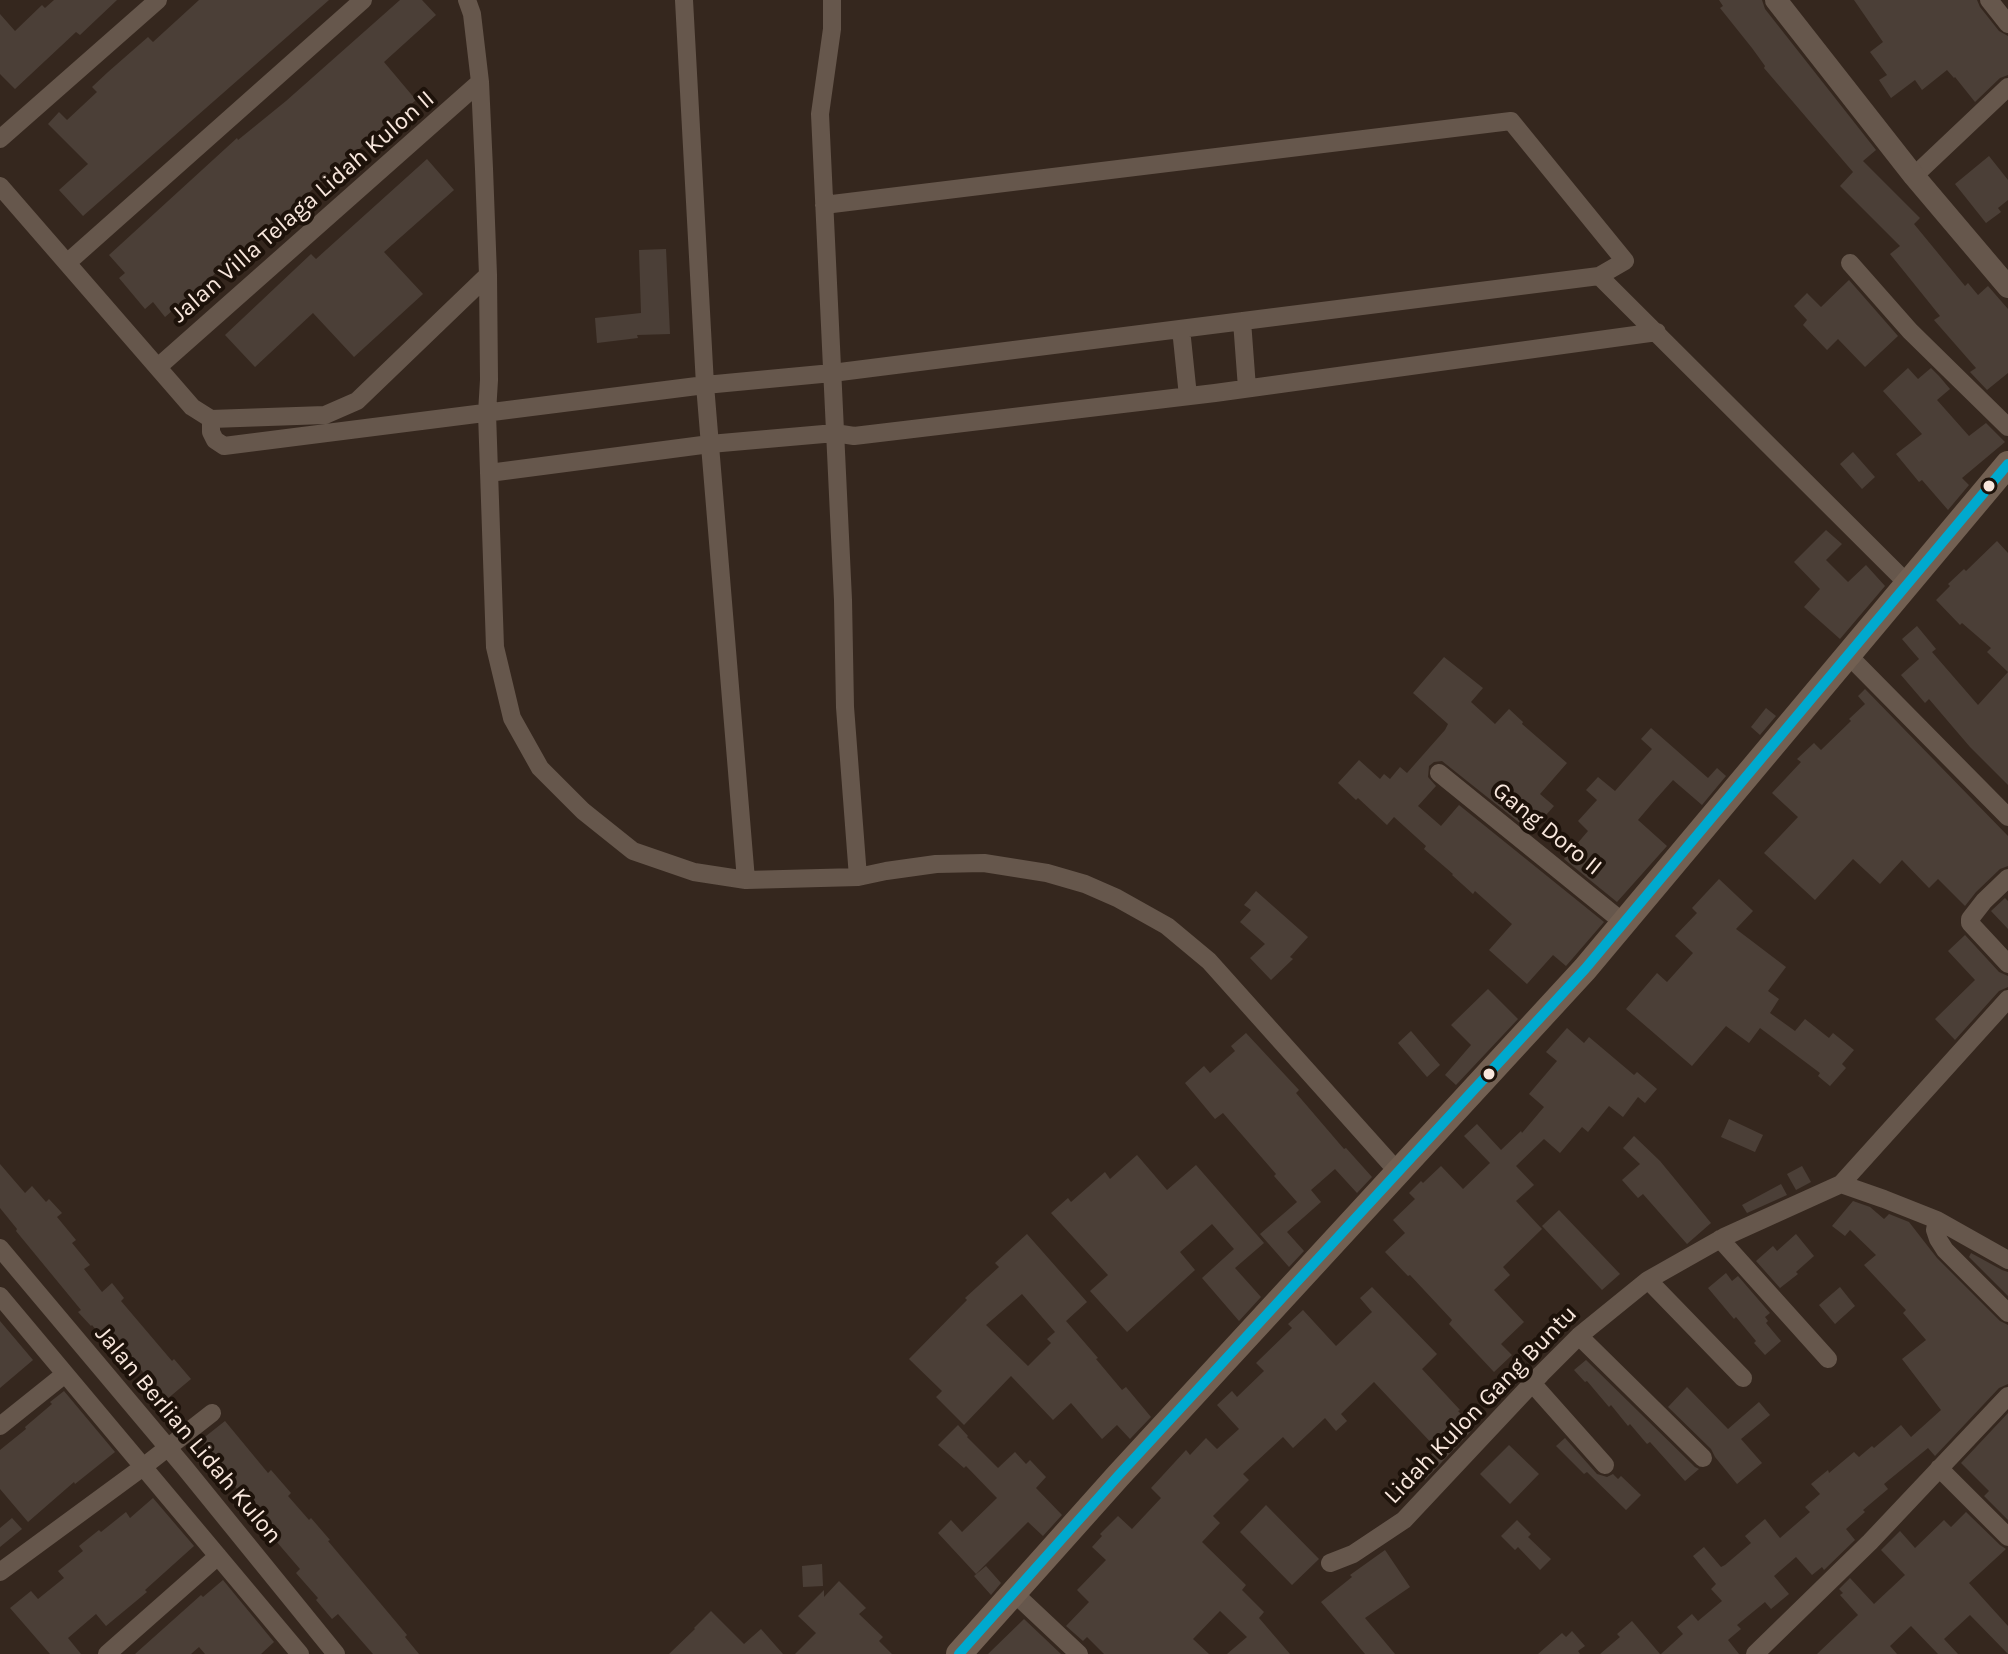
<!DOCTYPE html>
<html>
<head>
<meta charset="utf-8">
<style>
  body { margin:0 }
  canvas { display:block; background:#35271e }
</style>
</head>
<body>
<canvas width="2008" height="1654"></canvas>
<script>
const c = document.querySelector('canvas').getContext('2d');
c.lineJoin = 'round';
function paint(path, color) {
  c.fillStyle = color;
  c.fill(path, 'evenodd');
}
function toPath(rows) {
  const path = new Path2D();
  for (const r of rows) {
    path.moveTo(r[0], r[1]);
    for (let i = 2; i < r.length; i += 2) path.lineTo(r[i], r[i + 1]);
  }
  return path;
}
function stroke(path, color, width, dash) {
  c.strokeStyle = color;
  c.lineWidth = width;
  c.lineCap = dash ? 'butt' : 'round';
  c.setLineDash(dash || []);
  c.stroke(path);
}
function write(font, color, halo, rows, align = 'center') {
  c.font = font + ' Karla,sans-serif';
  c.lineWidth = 8;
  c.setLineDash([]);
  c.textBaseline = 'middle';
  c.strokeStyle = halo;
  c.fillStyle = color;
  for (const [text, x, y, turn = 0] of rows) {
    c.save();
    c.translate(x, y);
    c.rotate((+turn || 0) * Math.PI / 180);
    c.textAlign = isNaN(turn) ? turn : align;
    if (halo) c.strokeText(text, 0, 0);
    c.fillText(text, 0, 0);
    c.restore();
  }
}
const building = toPath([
  [54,0,117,0,80,35,76,32,15,89,0,74,0,14,15,31,42,5,45,8],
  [199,0,329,0,83,216,59,190,88,164,48,124,59,112,67,120,97,92,92,87,108,72,148,37,153,42],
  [400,0,422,0,436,15,384,62,416,100,165,317,153,302,145,309,119,278,125,273,109,255,237,138,238,140,286,101],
  [1719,0,1762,0,1765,9,1876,150,1863,161,1920,218,1914,224,1965,286,1968,283,1978,295,1988,286,2008,309,2008,373,1987,390,1970,372,1976,368,1934,320,1940,316,1890,254,1900,246,1840,186,1853,172,1764,68,1765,66,1752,48,1720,8,1723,6],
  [1854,0,1977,0,1980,7,1999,31,2008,36,2008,75,2000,78,1975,102,1955,77,1954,78,1947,70,1922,90,1915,80,1891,98,1879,80,1887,75,1870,52,1883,42],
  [1989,156,2008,180,2008,200,1998,208,2001,212,1986,223,1955,184],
  [427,159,454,190,384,252,423,294,354,357,313,313,255,367,225,335,311,254,316,259],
  [666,249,670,334,637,335,638,338,597,343,595,318,641,313,639,250],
  [1849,280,1898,336,1865,367,1838,339,1827,350,1803,325,1807,320,1794,306,1807,293,1821,307],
  [1908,368,1918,379,1931,368,1939,376,1950,389,1937,400,1969,436,1986,423,2005,442,1962,478,1969,485,1948,510,1922,480,1919,482,1896,454,1922,434,1883,391],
  [1853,452,1875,477,1862,489,1840,464],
  [1826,530,1842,544,1826,560,1848,582,1866,565,1885,586,1840,639,1804,607,1820,589,1794,562],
  [1997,541,2008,553,2008,672,1987,652,1991,648,1962,623,1960,625,1936,600,1950,586,1948,584,1964,569,1966,571],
  [1917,626,1936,649,1932,652,1978,705,2008,672,2008,785,1970,747,1929,699,1925,703,1901,675,1919,659,1902,639],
  [1444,657,1483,688,1471,702,1495,724,1509,709,1523,722,1522,724,1567,763,1540,794,1554,806,1531,832,1442,761,1434,762,1429,766,1428,777,1436,786,1418,806,1441,826,1459,805,1604,922,1566,966,1553,955,1527,984,1489,950,1512,924,1475,891,1473,894,1452,875,1453,874,1424,849,1426,846,1394,817,1387,825,1358,798,1356,800,1338,783,1359,760,1380,779,1384,774,1390,779,1400,767,1407,773,1445,730,1448,724,1413,693],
  [1865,689,2008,836,2008,866,2000,869,1976,892,1965,906,1938,879,1929,888,1902,860,1880,884,1853,859,1815,900,1764,853,1798,817,1772,793,1801,762,1797,759,1814,743,1821,750,1851,721,1849,719,1865,704,1858,696],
  [1766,708,1776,716,1760,735,1751,727],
  [1651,728,1708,778,1717,768,1726,776,1702,805,1673,780,1655,800,1638,820,1667,846,1617,902,1564,859,1588,831,1578,821,1597,800,1586,790,1598,777,1615,791,1652,749,1641,739],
  [1719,879,1753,911,1736,929,1786,967,1768,991,1779,999,1770,1013,1795,1031,1805,1019,1829,1038,1833,1033,1854,1050,1842,1064,1846,1068,1830,1086,1818,1076,1820,1073,1760,1028,1749,1043,1726,1026,1692,1066,1626,1009,1657,973,1667,982,1693,953,1675,936,1697,913,1692,908],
  [1256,891,1308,937,1290,957,1293,959,1271,980,1250,958,1265,944,1240,922,1251,910,1244,905],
  [2005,898,2008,901,2008,929,1991,911],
  [1965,935,1999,972,2008,976,2008,987,1999,991,1955,1040,1935,1019,1975,980,1948,951],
  [1488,989,1518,1019,1456,1085,1445,1075,1471,1045,1451,1025],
  [1567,1028,1584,1043,1589,1037,1634,1075,1637,1072,1657,1089,1645,1103,1638,1097,1623,1117,1609,1106,1588,1132,1582,1127,1560,1153,1544,1139,1516,1166,1534,1185,1516,1201,1542,1229,1503,1267,1510,1275,1494,1290,1524,1322,1501,1344,1512,1355,1494,1372,1449,1324,1452,1320,1410,1275,1408,1276,1385,1252,1405,1233,1393,1220,1415,1199,1409,1193,1421,1181,1423,1183,1441,1166,1463,1189,1490,1163,1464,1136,1477,1124,1501,1150,1521,1131,1522,1133,1544,1107,1529,1094,1557,1061,1546,1052],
  [1411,1031,1440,1065,1427,1077,1398,1043],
  [1246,1033,1299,1090,1296,1093,1344,1149,1346,1148,1372,1177,1357,1193,1335,1169,1311,1190,1321,1202,1287,1232,1304,1251,1289,1267,1260,1234,1297,1202,1274,1176,1276,1174,1223,1113,1215,1119,1185,1083,1204,1066,1210,1073,1235,1051,1231,1046],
  [1729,1119,1763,1135,1755,1152,1721,1137],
  [1634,1136,1660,1161,1711,1223,1687,1244,1643,1194,1638,1198,1622,1180,1640,1164,1623,1148],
  [1137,1155,1167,1190,1196,1165,1264,1243,1235,1268,1261,1297,1239,1321,1202,1278,1234,1249,1212,1224,1180,1252,1195,1270,1127,1332,1090,1291,1108,1275,1051,1213,1068,1198,1071,1202,1105,1172,1110,1179],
  [0,1164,25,1193,32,1186,46,1202,49,1199,62,1213,57,1217,76,1240,72,1243,90,1265,84,1269,102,1292,112,1283,124,1298,121,1301,172,1361,174,1359,191,1379,166,1400,133,1360,123,1369,110,1353,113,1350,92,1325,91,1326,78,1312,81,1310,16,1231,17,1229,0,1208],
  [1802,1166,1811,1182,1796,1190,1787,1174],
  [1781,1184,1787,1195,1747,1213,1742,1205],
  [1853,1201,1870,1207,1884,1219,1889,1214,1909,1222,1937,1258,2000,1321,2008,1325,2008,1384,1999,1388,1935,1456,1928,1448,1884,1484,1888,1489,1863,1510,1865,1512,1846,1529,1855,1540,1824,1570,1822,1567,1812,1575,1796,1557,1774,1576,1789,1594,1771,1609,1765,1602,1737,1625,1741,1629,1728,1640,1739,1654,1661,1654,1683,1634,1677,1627,1692,1614,1698,1621,1722,1601,1711,1589,1716,1584,1693,1556,1704,1547,1721,1567,1725,1565,1751,1543,1745,1536,1765,1519,1780,1538,1810,1512,1805,1507,1820,1494,1811,1484,1828,1470,1829,1473,1854,1452,1859,1457,1872,1446,1874,1448,1901,1425,1911,1437,1941,1410,1902,1359,1926,1340,1903,1313,1906,1310,1864,1265,1876,1255,1850,1230,1845,1236,1832,1226],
  [1559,1210,1620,1274,1602,1290,1542,1226],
  [1027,1234,1087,1302,1066,1321,1098,1358,1096,1359,1122,1390,1126,1387,1151,1417,1130,1439,1117,1425,1102,1439,1071,1403,1053,1420,1011,1376,964,1425,936,1397,942,1391,909,1359,967,1300,965,1298,999,1267,995,1263],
  [1022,1294,1055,1332,1047,1339,1051,1343,1028,1366,986,1325],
  [1796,1234,1814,1256,1796,1272,1798,1274,1780,1288,1756,1261,1773,1246,1777,1251],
  [1971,1253,2002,1270,2008,1272,2008,1296,1969,1257],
  [1726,1273,1732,1281,1738,1276,1770,1313,1765,1317,1768,1321,1766,1323,1781,1341,1765,1355,1754,1343,1756,1341,1736,1317,1734,1319,1708,1288],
  [1372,1287,1437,1354,1422,1369,1460,1410,1458,1411,1474,1428,1425,1480,1416,1469,1437,1449,1374,1382,1341,1414,1347,1421,1336,1431,1325,1418,1293,1448,1283,1437,1243,1474,1249,1480,1213,1516,1220,1523,1202,1542,1246,1585,1242,1590,1264,1612,1259,1618,1290,1654,1227,1654,1247,1637,1220,1611,1193,1639,1209,1654,1104,1654,1087,1637,1083,1641,1066,1626,1089,1602,1077,1590,1106,1560,1092,1547,1102,1536,1100,1534,1118,1516,1132,1529,1161,1498,1151,1488,1186,1450,1190,1455,1206,1438,1217,1449,1239,1429,1217,1405,1232,1391,1237,1397,1264,1371,1256,1363,1292,1328,1288,1324,1303,1310,1336,1346,1372,1312,1360,1298],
  [1840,1287,1855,1306,1835,1324,1819,1305],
  [0,1321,33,1360,0,1388],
  [1586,1360,1695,1467,1699,1469,1685,1481,1650,1442,1647,1444,1630,1424,1628,1426,1611,1405,1609,1407,1587,1381,1585,1382,1574,1370],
  [1687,1387,1728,1429,1759,1402,1770,1415,1741,1439,1762,1463,1737,1484,1715,1457,1711,1449,1668,1407],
  [64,1391,115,1452,75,1484,74,1482,28,1522,0,1489,0,1450,26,1429,25,1427,52,1404,50,1402],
  [2008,1413,2008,1520,1984,1496,1989,1491,1961,1463],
  [225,1421,268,1473,271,1470,291,1493,288,1496,309,1520,311,1518,330,1540,328,1541,407,1635,405,1637,419,1654,373,1654,338,1614,332,1619,316,1600,318,1598,296,1573,300,1569,239,1498,242,1495,222,1471,225,1469,201,1440],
  [958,1425,968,1436,967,1437,998,1468,1015,1452,1026,1464,1030,1460,1046,1477,1036,1488,1062,1515,1043,1536,1028,1522,976,1574,938,1533,951,1520,962,1532,997,1498,966,1466,964,1468,938,1445],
  [1565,1438,1597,1474,1607,1477,1613,1474,1618,1479,1621,1476,1641,1495,1626,1510,1587,1472,1584,1474,1556,1446],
  [1509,1445,1539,1474,1510,1504,1480,1474],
  [153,1498,194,1546,145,1590,147,1592,106,1626,96,1614,68,1638,81,1654,50,1654,10,1608,31,1591,38,1599,64,1578,58,1571,83,1551,79,1546,99,1530,101,1532,126,1512,130,1518],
  [1266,1505,1319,1559,1292,1585,1240,1532],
  [1966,1512,2000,1545,2006,1549,1969,1583,2008,1626,2008,1654,1970,1615,1944,1639,1958,1654,1938,1654,1911,1626,1890,1646,1897,1654,1817,1654,1858,1615,1840,1595,1843,1593,1839,1589,1850,1578,1874,1604,1905,1575,1881,1550,1900,1531,1915,1548,1944,1520,1951,1527],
  [12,1518,22,1529,0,1547,0,1528],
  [1517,1520,1531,1534,1528,1537,1551,1559,1540,1570,1518,1547,1515,1550,1501,1536],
  [1385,1550,1410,1587,1365,1618,1395,1654,1365,1654,1321,1602,1352,1577,1350,1575],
  [822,1564,823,1586,803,1587,802,1566],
  [986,1566,1001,1583,991,1595,974,1576],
  [223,1580,274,1642,261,1654,205,1654,199,1647,191,1654,135,1654,201,1595,203,1597],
  [839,1581,866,1608,859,1614,883,1637,879,1641,892,1654,795,1654,816,1633,798,1616,824,1590,824,1597],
  [711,1611,744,1644,761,1629,783,1654,669,1654,695,1629,694,1628],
  [1024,1619,1061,1654,988,1654],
  [1632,1621,1660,1654,1600,1654,1620,1637,1617,1634],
  [1572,1631,1585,1646,1578,1651,1580,1654,1538,1654,1562,1633,1566,1637]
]);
const minor = toPath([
  [467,0,472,14,480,82,484,169,488,275,489,380,487,413,495,647,512,718,540,768,583,811,633,851,694,872,746,880,858,877,886,871,936,864,984,863,1047,873,1085,884,1117,898,1167,926,1209,961,1398,1172],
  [684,0,705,385,746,880],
  [832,0,832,29,820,114,843,600,845,707,858,877],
  [1989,0,2008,24],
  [0,139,158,0],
  [1914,176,2008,87],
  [0,186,192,407,211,419,325,415,357,401,488,275],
  [67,263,363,0],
  [1850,263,1910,331,2008,427],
  [1599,276,1908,584],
  [1242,321,1247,388],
  [1181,329,1188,396],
  [158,367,480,82],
  [211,419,211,432,215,440,224,446,705,385,832,373,1599,276,1625,261,1511,121,824,205],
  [489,473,710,444,835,433,854,436,1215,393,1657,332],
  [1848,655,2008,817],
  [1439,773,1624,923],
  [2008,878,1984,901,1970,919,1970,923,2008,964],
  [1841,1184,1884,1199,1937,1220,2008,1260],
  [1937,1220,1935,1230,1938,1239,1945,1250,2008,1313],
  [1720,1239,1828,1359],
  [0,1248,185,1468,336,1654],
  [1648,1280,1743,1378],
  [0,1296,300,1654],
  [1579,1336,1703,1458],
  [1532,1383,1605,1465],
  [0,1426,65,1374],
  [1939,1468,2008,1537],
  [1330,1563,1353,1554,1404,1520,1541,1374,1579,1336,1648,1280,1724,1237,1841,1184,2008,999],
  [0,1572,143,1467,212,1413],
  [1014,1593,1079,1654],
  [107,1654,218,1556],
  [1755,1654,1870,1542,2008,1396]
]);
const tertiary = toPath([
  [1776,0,1914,176,2008,287]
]);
const secondary = toPath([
  [959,1654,1118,1476,1585,969,2008,464]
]);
const bus1 = toPath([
  [959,1654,1118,1476,1585,969,2008,464]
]);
const markers = [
  [1989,486,7,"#f8e7dd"],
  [1489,1074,7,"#f8e7dd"]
];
const streetNames = [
  ["Jalan Villa Telaga Lidah Kulon II",303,207,-41],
  ["Gang Doro II",1547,829,39],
  ["Lidah Kulon Gang Buntu",1481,1405,-46],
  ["Jalan Berlian Lidah Kulon",188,1435,50]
];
paint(building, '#4b3f37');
stroke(minor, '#66574c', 18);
stroke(tertiary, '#66574c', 22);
stroke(secondary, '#726052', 26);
stroke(bus1, '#00a9ce', 10);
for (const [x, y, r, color] of markers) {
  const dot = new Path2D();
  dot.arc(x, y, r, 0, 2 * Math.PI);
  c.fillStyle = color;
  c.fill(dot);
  stroke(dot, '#1d120a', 3);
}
write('24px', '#f8e7dd', '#1d120a', streetNames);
</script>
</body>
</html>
